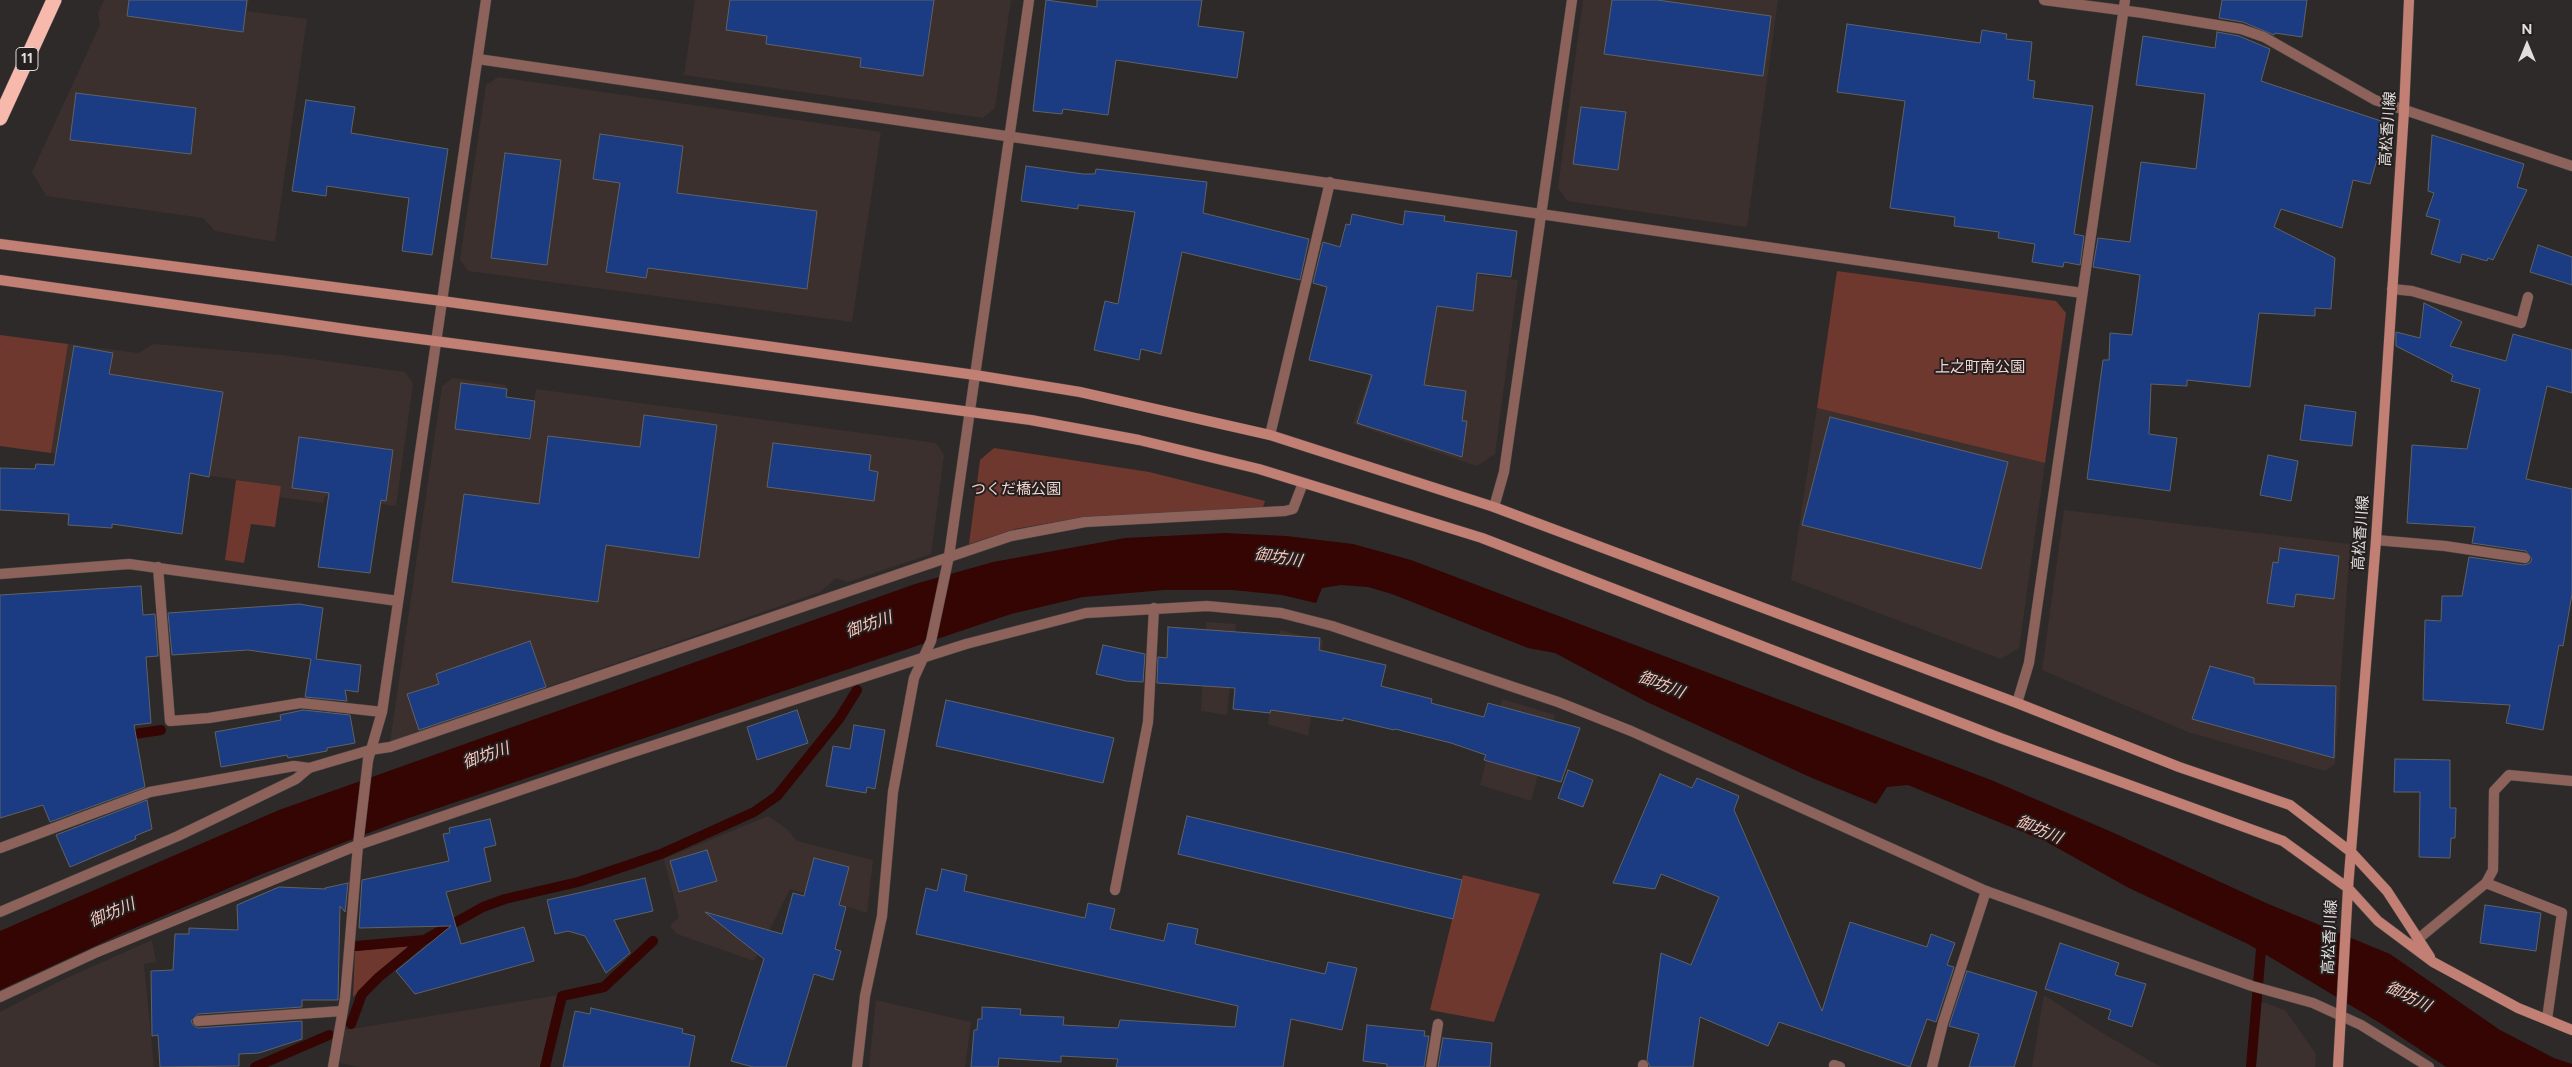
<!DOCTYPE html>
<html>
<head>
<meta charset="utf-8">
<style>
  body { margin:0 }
  #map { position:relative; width:2572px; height:1067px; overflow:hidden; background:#2e2a29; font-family:Figtree,sans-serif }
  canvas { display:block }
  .north { position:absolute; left:2502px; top:20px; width:50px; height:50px; -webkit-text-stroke:4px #25201f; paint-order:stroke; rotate:0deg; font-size:14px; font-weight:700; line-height:20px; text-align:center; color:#e1dedd }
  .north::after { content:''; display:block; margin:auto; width:18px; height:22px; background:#e1dedd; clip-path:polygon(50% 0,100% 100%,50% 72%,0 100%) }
</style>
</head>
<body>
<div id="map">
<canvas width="2572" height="1067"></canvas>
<div class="north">N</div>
</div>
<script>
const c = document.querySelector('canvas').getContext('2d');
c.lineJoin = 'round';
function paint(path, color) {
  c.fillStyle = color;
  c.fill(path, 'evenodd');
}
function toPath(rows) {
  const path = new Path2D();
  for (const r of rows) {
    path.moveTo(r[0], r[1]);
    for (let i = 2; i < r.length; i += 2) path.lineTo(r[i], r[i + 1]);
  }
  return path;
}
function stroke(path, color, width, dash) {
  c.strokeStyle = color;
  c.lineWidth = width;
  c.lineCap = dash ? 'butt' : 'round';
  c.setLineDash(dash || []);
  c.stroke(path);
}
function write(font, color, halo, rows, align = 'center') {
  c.font = font + ' Figtree,"Noto Sans JP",sans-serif';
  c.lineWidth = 4;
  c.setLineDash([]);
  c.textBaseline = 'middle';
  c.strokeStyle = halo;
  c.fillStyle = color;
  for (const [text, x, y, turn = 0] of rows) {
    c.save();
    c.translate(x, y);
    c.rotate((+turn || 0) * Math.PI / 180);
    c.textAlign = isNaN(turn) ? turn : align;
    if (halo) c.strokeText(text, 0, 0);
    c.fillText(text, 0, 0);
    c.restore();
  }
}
const built = toPath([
  [104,0,249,0,247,11,307,19,275,242,215,231,203,218,46,196,32,172,100,25,98,13],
  [695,0,1011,0,995,108,983,118,684,75],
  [1583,0,1778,0,1747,227,1567,201,1558,188],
  [498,77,881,132,852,322,468,271,460,260,486,85],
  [1397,264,1518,280,1495,454,1477,466,1353,424,1371,372],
  [68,344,138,353,154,344,282,355,405,372,413,384,396,506,325,496,323,503,279,497,281,486,51,453],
  [453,378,506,385,499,437,528,440,536,389,936,443,944,455,931,554,848,582,836,578,820,592,390,742,442,386],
  [1817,408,2045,463,2019,648,2001,659,1791,580],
  [2064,510,2350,544,2335,764,2325,771,2188,732,2042,670],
  [1206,622,1236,624,1227,715,1201,711],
  [1280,630,1323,641,1308,736,1268,724],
  [1502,699,1555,715,1531,801,1480,785],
  [768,816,787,829,797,841,873,860,867,913,790,889,754,961,677,934,670,926,679,917,664,859],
  [152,940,156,962,144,964,154,1067,0,1067,0,1012,58,982],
  [560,995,544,1067,360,1067,340,1063,345,1030],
  [2044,995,2099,1031,2161,1067,2032,1067],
  [876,1000,971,1022,965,1067,869,1067],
  [2259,1001,2285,1010,2316,1054,2315,1067,2253,1067]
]);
const green = toPath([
  [1837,271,2056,301,2066,313,2045,463,1817,408],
  [0,335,68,344,51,453,0,446],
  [994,448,1149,472,1265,501,1263,507,1084,517,1015,529,969,544,980,460],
  [236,480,281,486,275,527,251,524,244,563,225,560],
  [1463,875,1540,894,1494,1022,1430,1010],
  [409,946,374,975,353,997,355,951]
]);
const water = toPath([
  [1225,533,1286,536,1353,544,1411,560,1991,780,2114,833,2266,903,2390,954,2500,1030,2554,1058,2572,1064,2572,1067,2446,1067,2380,1023,2248,944,2127,887,2045,841,1908,785,1887,787,1876,804,1812,778,1647,702,1555,653,1528,648,1392,594,1368,587,1341,585,1322,588,1316,603,1282,595,1233,590,1164,590,1083,597,1011,614,397,822,262,874,123,933,0,990,0,931,279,810,915,584,993,562,1125,538]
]);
const stream = toPath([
  [122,736,161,730],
  [356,946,424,940],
  [351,1024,362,994,379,977,424,940,483,907,505,899,578,882,661,854,754,812,777,796,839,719,857,690],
  [255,1067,329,1035],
  [545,1067,562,996,604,987,653,941],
  [2251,1067,2262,938]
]);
const building = toPath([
  [129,0,247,0,243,32,127,16,129,0],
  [730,0,934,0,923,76,860,67,861,58,766,44,767,36,726,30,730,0],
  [1046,0,1097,7,1097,0,1202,0,1198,26,1244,32,1237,78,1116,60,1108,115,1063,109,1062,114,1033,111,1046,0],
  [1612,0,1657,0,1771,16,1763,76,1604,54,1612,0],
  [2222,0,2307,0,2302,37,2275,33,2274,35,2243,22,2219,18,2222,0],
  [1847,24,1980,43,1982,30,2007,34,2006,39,2032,42,2028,80,2035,81,2033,98,2093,106,2074,234,2084,236,2080,265,2064,262,2063,267,2032,262,2035,244,1998,238,1999,232,1954,226,1955,217,1890,208,1905,101,1837,92,1847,24],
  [2217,32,2239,36,2270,49,2261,81,2381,121,2378,156,2370,184,2353,180,2342,228,2281,209,2274,227,2335,258,2331,309,2315,308,2315,316,2259,313,2250,387,2187,380,2187,386,2151,384,2149,434,2177,438,2170,491,2087,479,2103,360,2109,360,2110,333,2132,335,2140,275,2093,267,2098,238,2130,242,2141,162,2196,169,2205,94,2136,85,2143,36,2215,48,2217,32],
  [76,93,196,108,191,154,70,140,76,93],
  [306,100,355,107,351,133,448,149,432,255,402,251,409,198,327,186,326,196,292,191,306,100],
  [1581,107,1626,112,1618,170,1573,164,1581,107],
  [600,134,683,146,677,193,817,211,807,289,648,268,646,278,606,272,620,183,593,179,600,134],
  [2432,135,2524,164,2517,187,2527,190,2493,260,2488,258,2487,261,2462,254,2460,263,2431,254,2440,220,2426,216,2434,193,2428,191,2432,135],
  [505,153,561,160,547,265,491,258,505,153],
  [1026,166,1083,174,1095,174,1096,169,1207,182,1203,213,1309,239,1300,280,1182,252,1161,354,1141,349,1139,360,1094,350,1105,301,1118,304,1135,212,1078,205,1078,209,1021,201,1026,166],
  [1405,211,1445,216,1444,221,1517,231,1511,277,1477,273,1473,311,1437,306,1424,385,1466,391,1462,421,1467,421,1462,457,1357,423,1372,375,1309,360,1327,287,1313,283,1323,242,1340,247,1346,224,1350,225,1352,214,1403,225,1405,211],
  [2538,245,2572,257,2572,285,2530,272,2538,245],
  [2424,303,2462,322,2450,346,2506,361,2513,334,2572,350,2572,393,2547,386,2526,479,2572,489,2572,594,2563,646,2559,645,2543,730,2506,723,2510,705,2423,700,2425,620,2441,621,2442,596,2462,596,2469,557,2524,565,2530,563,2532,559,2526,551,2472,543,2475,527,2407,523,2412,445,2467,449,2480,389,2451,381,2453,375,2396,346,2396,332,2420,338,2424,303],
  [74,346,113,353,109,374,223,392,209,477,190,473,182,534,112,524,112,528,68,525,69,514,0,510,0,468,35,469,36,464,54,465,74,346],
  [461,383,507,389,506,397,535,401,530,439,455,429,461,383],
  [2305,405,2356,412,2352,446,2300,440,2305,405],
  [644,415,717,425,699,558,606,545,598,602,452,582,464,494,539,504,548,436,640,447,644,415],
  [1830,417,2008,462,1981,569,1802,525,1830,417],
  [299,437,393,450,386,501,381,500,370,573,318,567,329,493,292,488,299,437],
  [773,443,871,455,869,470,878,472,874,501,767,487,773,443],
  [2268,455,2298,461,2291,501,2260,495,2268,455],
  [2280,548,2339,556,2334,599,2296,594,2294,607,2267,603,2273,562,2278,563,2280,548],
  [141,586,143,615,155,614,158,656,146,657,151,723,134,725,145,787,50,822,43,805,0,818,0,595,141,586],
  [299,604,323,608,316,659,361,665,358,692,345,690,347,701,305,697,311,659,248,650,172,655,168,613,299,604],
  [1168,627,1320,638,1319,650,1386,665,1381,686,1432,699,1431,703,1484,717,1488,703,1580,728,1561,782,1484,760,1486,755,1451,743,1395,729,1394,730,1343,718,1343,721,1271,710,1270,713,1233,709,1235,688,1157,683,1158,657,1167,658,1168,627],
  [530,641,546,687,419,730,407,694,439,684,436,674,530,641],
  [1103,645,1145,654,1143,682,1126,681,1096,674,1103,645],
  [2210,666,2254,678,2254,684,2336,686,2334,758,2192,719,2210,666],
  [946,700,1114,738,1103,783,936,746,946,700],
  [303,710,350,715,355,743,327,748,327,751,288,758,287,755,221,767,215,732,281,720,280,715,303,710],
  [797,710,808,743,757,760,747,727,797,710],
  [854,725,885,730,875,789,867,787,866,793,826,786,833,746,850,749,854,725],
  [2395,759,2450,760,2450,808,2456,808,2455,838,2451,838,2450,858,2419,857,2420,792,2394,792,2395,759],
  [1568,770,1593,780,1583,807,1558,798,1568,770],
  [1660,774,1692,788,1697,778,1739,796,1734,810,1822,1011,1850,922,1927,947,1931,934,1955,943,1947,965,1954,967,1936,1022,1927,1019,1910,1067,1779,1022,1768,1046,1700,1017,1693,1067,1650,1067,1647,1060,1661,953,1691,965,1719,897,1661,874,1655,889,1613,883,1660,774],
  [147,800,152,829,135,836,136,839,70,867,56,835,147,800],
  [1187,816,1462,880,1453,919,1178,854,1187,816],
  [490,819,496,845,484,848,491,881,446,892,461,944,524,927,534,961,415,994,396,971,451,926,359,928,362,880,449,861,443,834,450,833,449,828,490,819],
  [707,850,717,881,679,892,670,861,707,850],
  [814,858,849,867,839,905,846,907,835,949,841,951,833,980,814,974,786,1067,753,1067,731,1061,764,959,705,912,782,934,793,893,804,896,814,858],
  [942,869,967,875,964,891,1085,918,1088,903,1115,909,1110,929,1164,941,1168,923,1198,929,1195,944,1325,974,1328,962,1357,968,1342,1030,1291,1019,1283,1067,1116,1067,1118,1059,1061,1056,1061,1062,999,1058,998,1067,971,1067,974,1030,977,1030,978,1019,982,1019,982,1007,1021,1009,1020,1015,1064,1017,1063,1025,1118,1028,1120,1020,1235,1027,1238,1006,916,934,926,888,937,891,942,869],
  [645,878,653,911,614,920,630,953,606,973,585,936,568,931,555,934,547,900,645,878],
  [348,883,345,912,340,906,338,1000,302,1000,302,1007,198,1014,191,1021,193,1025,198,1028,302,1021,302,1039,259,1053,239,1054,239,1066,160,1067,158,1035,152,1036,151,971,173,970,175,934,189,934,189,928,238,930,237,905,279,887,326,889,325,888,348,883],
  [2485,905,2541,913,2536,951,2480,943,2485,905],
  [2060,943,2119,963,2115,975,2146,984,2132,1027,2108,1019,2111,1010,2045,989,2060,943],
  [1967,971,2037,992,2014,1067,1969,1067,1979,1034,1949,1026,1967,971],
  [591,1008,666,1025,683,1029,682,1033,695,1036,689,1067,563,1067,575,1011,590,1014,591,1008],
  [1367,1025,1425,1031,1424,1036,1429,1036,1424,1067,1387,1067,1387,1064,1363,1061,1367,1025],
  [1443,1038,1492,1043,1490,1067,1438,1067,1443,1038]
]);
const lane = toPath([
  [2392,289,2412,291,2521,323,2528,297],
  [2376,540,2445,546,2525,558],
  [370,750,390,747,1011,536,1085,522,1285,511,1293,509,1303,483],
  [0,848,150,792,294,766,309,768],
  [2486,883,2562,913,2547,1019],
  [0,912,178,836,296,779,309,768],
  [2412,944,2486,883,2493,870,2494,791,2509,775,2572,781],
  [0,997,97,952,358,845,615,758,922,658],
  [198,1021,342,1011],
  [1834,1065,1840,1067],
  [333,1067,345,998,358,845,368,760],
  [1431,1067,1438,1024],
  [1643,1067,1643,1065],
  [1932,1067,1943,1023,1986,891]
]);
const street = toPath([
  [2044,0,2143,13,2241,29,2264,37,2375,100,2572,166],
  [478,59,2082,293],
  [1270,435,1330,182],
  [1494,507,1504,472,1572,0],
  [158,567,170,721,209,718,301,703,382,712],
  [0,574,129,564,398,601],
  [922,658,966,644,1086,613,1207,606,1281,613,1332,626,1558,702,1631,731,1986,891,2252,986,2313,1003,2361,1025,2429,1067],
  [2017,703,2029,663,2125,0],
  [368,760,382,712,486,0],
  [309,768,370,750],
  [1115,890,1148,722,1154,608],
  [857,1067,865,996,882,916,893,792,914,678,931,641,949,556,1029,0]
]);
const secondary = toPath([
  [0,244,442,301,975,375,1080,392,1270,435,1494,507,2017,703,2179,767,2290,805,2351,852,2387,891,2430,957],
  [0,280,367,332,1031,420,1139,440,1259,469,1482,538,2000,738,2283,841,2348,888,2378,921,2433,962,2518,1008,2572,1030],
  [2338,1067,2348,888,2376,540,2404,111,2409,0]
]);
const highway = toPath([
  [0,118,54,0]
]);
const shields = [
  [27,59,22]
];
const shieldNames = [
  ["11",27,59]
];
const streetNames = [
  ["高松香川線",2388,129,-86],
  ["高松香川線",2361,533,-86],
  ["高松香川線",2330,937,-87]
];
const parkNames = [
  ["上之町南公園",1980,368],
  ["つくだ橋公園",1016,490]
];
const waterNames = [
  ["御坊川",1278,558,9],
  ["御坊川",869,625,-19],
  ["御坊川",1661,685,21],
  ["御坊川",486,756,-19],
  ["御坊川",2039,830,23],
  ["御坊川",112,913,-23],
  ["御坊川",2408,997,26]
];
paint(built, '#3b302d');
paint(green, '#6f382e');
paint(water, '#340502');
stroke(stream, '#340502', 10);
paint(building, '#1b3b82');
stroke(building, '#5f6266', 1);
stroke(lane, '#4b4746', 11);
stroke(street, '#4b4746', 11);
stroke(secondary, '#4b4746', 11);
stroke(highway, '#4b4746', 16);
stroke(lane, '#8c625a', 10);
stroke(street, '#8c625a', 10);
stroke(secondary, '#c27f73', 10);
stroke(highway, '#f8b9ad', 15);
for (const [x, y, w] of shields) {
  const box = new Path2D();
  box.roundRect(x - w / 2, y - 11.5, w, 23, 4);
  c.fillStyle = '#25201f';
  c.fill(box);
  stroke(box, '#e1dedd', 1);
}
write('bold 14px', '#e1dedd', null, shieldNames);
write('15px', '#e1dedd', '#25201f', streetNames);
write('15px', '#f0d5d0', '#25201f', parkNames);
write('italic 16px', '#fbc6bc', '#25201f', waterNames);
</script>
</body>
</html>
